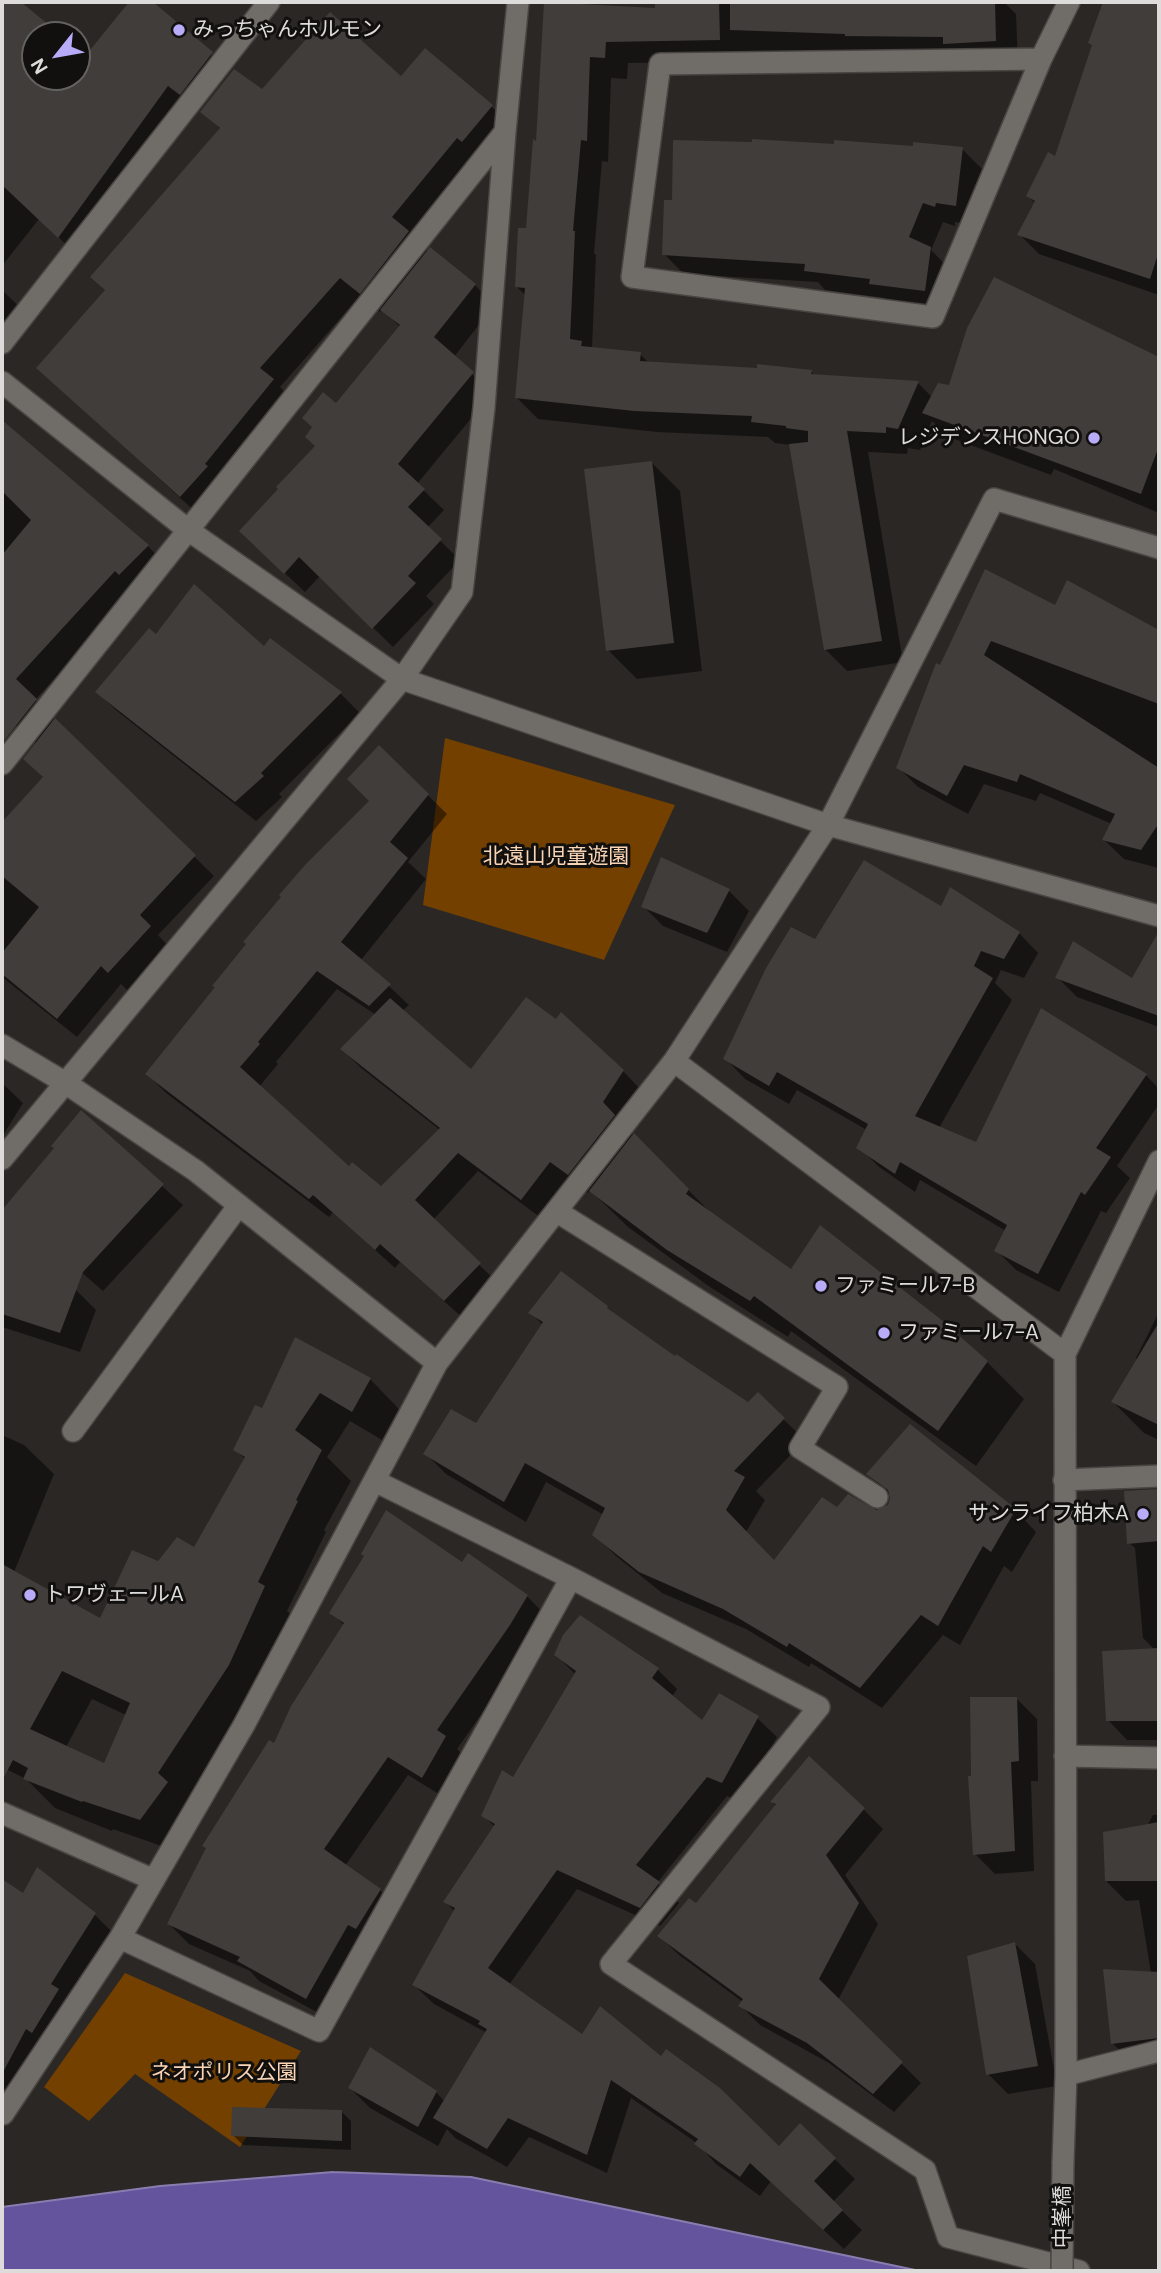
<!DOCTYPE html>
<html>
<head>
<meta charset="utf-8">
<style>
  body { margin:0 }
  #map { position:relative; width:1161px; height:2273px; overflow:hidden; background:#2a2724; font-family:"DM Sans",sans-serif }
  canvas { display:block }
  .frame { position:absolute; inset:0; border:4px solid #dedcda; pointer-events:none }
  .north { position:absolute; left:21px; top:21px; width:70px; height:70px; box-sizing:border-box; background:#11100f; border:2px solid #636260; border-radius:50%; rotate:239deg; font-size:19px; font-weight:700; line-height:28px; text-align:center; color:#dedcda }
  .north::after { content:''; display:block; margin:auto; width:24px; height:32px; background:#b8abf7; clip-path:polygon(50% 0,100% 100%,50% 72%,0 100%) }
</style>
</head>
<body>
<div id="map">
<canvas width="1161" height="2273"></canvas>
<div class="frame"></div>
<div class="north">N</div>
</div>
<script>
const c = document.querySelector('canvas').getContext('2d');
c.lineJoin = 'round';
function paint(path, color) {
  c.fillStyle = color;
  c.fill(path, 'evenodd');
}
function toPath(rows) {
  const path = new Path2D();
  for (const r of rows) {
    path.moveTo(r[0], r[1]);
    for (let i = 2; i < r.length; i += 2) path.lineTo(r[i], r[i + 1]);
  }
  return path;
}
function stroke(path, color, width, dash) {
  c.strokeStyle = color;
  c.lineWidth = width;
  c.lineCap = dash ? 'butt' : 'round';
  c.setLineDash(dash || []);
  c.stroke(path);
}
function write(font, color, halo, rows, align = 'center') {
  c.font = font + ' "DM Sans","Noto Sans JP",sans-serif';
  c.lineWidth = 6;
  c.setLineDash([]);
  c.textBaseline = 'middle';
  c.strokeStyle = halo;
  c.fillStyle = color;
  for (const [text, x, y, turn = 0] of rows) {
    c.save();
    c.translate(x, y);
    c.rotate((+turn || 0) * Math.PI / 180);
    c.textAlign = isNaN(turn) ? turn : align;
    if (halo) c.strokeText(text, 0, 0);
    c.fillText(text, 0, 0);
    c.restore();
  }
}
const green = toPath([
  [445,738,675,805,604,960,423,905],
  [125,1973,301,2051,240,2147,135,2074,89,2121,44,2087]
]);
const water = toPath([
  [333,2172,471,2177,920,2271,2,2271,2,2207,160,2186,333,2172]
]);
const shadow = toPath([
  [2,2,18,2,58,35,35,35,35,77,77,77,77,51,86,58,132,2,150,2,228,69,75,253,39,219,2,266],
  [546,2,659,10,665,16,689,2,1004,2,1016,14,1018,63,783,61,628,63,627,79,611,78,608,162,602,161,594,253,596,255,592,348,640,354,650,364,811,372,815,376,918,383,932,397,950,387,1138,350,1159,358,1159,513,1054,469,1051,475,949,437,932,421,920,450,908,448,907,454,868,452,903,662,847,671,825,649,791,445,775,443,768,437,657,432,538,419,516,397,526,296,517,287,528,230,537,145],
  [1105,2,1144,2,1159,8,1159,295,1039,254,1019,234,1035,203,1028,196,1056,158,1094,46,1090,43],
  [425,50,492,107,512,126,412,236,428,252,475,285,494,305,454,357,492,393,417,484,444,510,427,528,460,560,426,596,434,604,393,647,320,576,305,592,261,551,317,447,401,328,382,309,380,312,360,296,280,387,292,400,200,516,38,368,107,291,221,130,202,111,262,92,402,79],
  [962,149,982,169,976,225,955,222,955,226,943,222,931,250,950,269,945,310,891,304,885,298,825,290,818,282,684,274,664,254],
  [2,290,32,319,2,351],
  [2,434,102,518,148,546,167,566,136,590,35,700,214,876,158,935,169,947,129,992,121,984,77,1037,2,977,2,840,17,827,44,778,25,759,37,744,10,720,2,728],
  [651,462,680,491,702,671,637,679,608,650],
  [986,571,1056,607,1068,583,1159,632,1159,868,1124,859,1104,840,1112,824,1040,793,1036,801,984,784,968,814,918,787,898,767,941,667],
  [156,636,264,648,340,693,360,713,279,794,282,797,256,821,117,711,97,692],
  [379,747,447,814,408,862,426,879,361,960,409,1005,402,1011,471,1071,623,1071,642,1091,621,1122,715,1217,792,1272,987,1362,1024,1399,976,1466,791,1331,788,1337,707,1285,628,1227,590,1190,588,1193,570,1180,541,1218,478,1171,433,1220,499,1284,464,1319,400,1262,395,1268,333,1212,329,1217,166,1093,147,1074,371,801],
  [337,989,376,1015,342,1049,361,1068,440,1130,381,1189,349,1168,259,1087,278,1064,276,1062],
  [662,860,729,891,749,911,727,952,663,926,643,906],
  [942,908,1019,933,1038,953,1024,978,1001,970,995,983,1012,1000,939,1128,977,1144,1146,1075,1159,1089,1159,1104,1117,1166,1130,1178,1106,1213,1101,1211,1059,1292,1016,1270,996,1250,1006,1231,920,1180,915,1192,879,1167,859,1147,867,1130,797,1090,789,1104,745,1079,726,1059,816,941],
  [1140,968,1159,978,1159,1027,1077,997,1057,977,1133,980],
  [2,1083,23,1103,2,1137],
  [81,1113,183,1205,103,1291,27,1225,56,1149],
  [2,1262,76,1290,96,1310,80,1352,2,1327],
  [561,1274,675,1359,749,1404,758,1395,805,1440,756,1491,765,1500,746,1532,774,1562,837,1510,876,1512,889,1506,892,1497,868,1474,910,1426,1015,1510,1036,1532,1012,1572,1004,1566,960,1645,943,1635,882,1708,811,1663,809,1667,746,1629,662,1593,616,1556,594,1534,604,1515,546,1482,526,1522,446,1474,425,1453,477,1426,543,1325,531,1313],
  [1159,1312,1159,1440,1144,1433,1113,1402,1138,1360,1136,1358],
  [296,1339,370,1379,399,1409,382,1440,350,1421,327,1457,351,1481,324,1530,326,1532,287,1611,294,1617,170,1849,113,1829,112,1831,55,1808,26,1779,2,1767,2,1435,24,1445,54,1474,14,1572,100,1620,158,1563,195,1549,246,1460,235,1449,263,1411],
  [92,1699,126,1715,105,1766,66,1747],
  [1159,1491,1159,1740,1127,1740,1108,1720,1155,1650,1143,1638,1135,1548,1129,1543,1126,1492],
  [463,1565,527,1596,546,1616,530,1645,457,1749,465,1757,442,1796,408,1775,345,1866,380,1890,399,1910,376,1947,326,2017,259,1981,250,1971,189,1944,169,1924,345,1626,331,1612],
  [556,1655,658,1670,677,1689,672,1697,702,1722,757,1718,777,1737,742,1802,727,1796,657,1883,679,1903,660,1926,577,1889,509,1985,582,2037,779,2149,800,2125,855,2179,833,2202,862,2230,844,2249,771,2181,760,2196,716,2164,697,2143,631,2098,607,2173,529,2137,507,2167,455,2138,447,2129,438,2146,370,2108,350,2088,436,2092,445,2102,487,2033,434,2004,414,1985,455,1912,445,1901,495,1827,484,1816,513,1780,576,1675],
  [1017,1699,1037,1719,1038,1781,1031,1781,1034,1871,995,1874,975,1854,973,1777],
  [772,1801,863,1809,883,1829,845,1875,878,1924,838,2000,921,2083,894,2112,829,2063,760,2025,740,2005,743,2002,679,1955,659,1936,696,1906,776,1806],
  [1153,1815,1159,1815,1159,2060,1133,2063,1113,2044,1151,1973,1139,1900,1126,1901,1106,1881,1147,1826],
  [2,1881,24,1895,94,1914,114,1934,2,2109],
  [1015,1944,1035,1964,1057,2086,1008,2094,988,2074],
  [341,2111,351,2121,351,2150,243,2145,233,2135]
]);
const building = toPath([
  [2,2,21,2,61,35,35,35,35,77,77,77,77,48,86,55,129,2,153,2,213,52,180,95,168,86,58,238,2,185],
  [544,2,655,8,655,2,719,2,720,40,606,42,605,58,590,57,587,141,581,140,573,231,575,231,570,339,582,341,581,346,641,352,640,361,757,368,757,364,812,370,811,374,919,381,898,429,886,427,886,433,847,431,882,641,824,650,789,444,808,442,808,431,786,428,786,426,751,422,752,416,634,411,515,398,525,288,515,287,518,228,526,228,533,139,536,141],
  [730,2,995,2,996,41,943,44,943,37,845,36,845,34,730,30],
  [1103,2,1159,2,1159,251,1150,279,1017,235,1035,201,1026,196,1048,152,1055,156,1092,45,1088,43],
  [330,12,401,76,425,48,493,105,462,142,457,138,392,217,409,231,360,294,340,278,260,368,274,379,205,464,208,466,180,497,36,368,105,290,90,277,220,128,200,112,234,69,262,89],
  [752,139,834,144,834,140,913,146,913,142,963,147,956,206,936,203,935,207,923,203,909,237,931,247,925,291,869,284,870,279,804,271,805,264,662,255,664,200,672,200,673,140,752,142],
  [430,247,476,284,434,337,474,372,398,464,425,489,408,507,442,539,408,576,416,583,372,629,299,557,284,574,239,531,278,489,276,487,315,446,305,437,312,427,302,418,323,392,336,403,400,325,380,310],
  [994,277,1159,357,1159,446,1141,494,922,413,938,383,949,385,967,328],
  [2,420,149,545,119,575,115,571,16,679,37,699,3,742,2,555,31,520,2,491],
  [652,461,674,643,606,651,584,469],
  [985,569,1055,605,1067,580,1159,630,1159,704,991,641,984,655,1159,768,1159,823,1141,850,1102,840,1115,814,1020,774,1017,782,964,765,947,796,896,768,936,663,940,665],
  [194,584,264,646,270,638,342,692,261,773,264,776,235,802,95,692,149,628,156,634],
  [55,718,196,855,140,915,151,926,108,973,101,966,57,1019,2,974,2,953,39,907,2,876,2,822,43,777,23,759],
  [379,745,429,794,390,842,408,858,341,942,391,984,369,1006,317,971,258,1042,260,1044,240,1067,349,1166,352,1162,381,1186,440,1128,340,1049,390,998,471,1069,526,997,556,1019,561,1012,624,1070,603,1102,615,1115,568,1175,550,1162,521,1200,458,1153,415,1200,481,1263,444,1301,380,1244,375,1250,313,1195,309,1199,145,1074,215,987,212,986,246,944,243,942,281,897,279,895,305,865,369,801,347,779],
  [661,857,730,889,707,933,641,907],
  [864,860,941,906,950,887,1020,932,1004,959,981,951,974,966,993,978,915,1116,976,1142,1041,1008,1147,1074,1096,1148,1111,1157,1085,1195,1081,1192,1038,1274,994,1251,1007,1225,900,1162,895,1174,856,1148,868,1124,777,1072,769,1086,723,1059,766,968,791,927,815,939],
  [1159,931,1159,1016,1055,978,1073,941,1132,978],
  [81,1110,164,1184,83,1272,60,1333,2,1314,2,1210,54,1148,51,1146],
  [634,1133,689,1189,686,1194,791,1269,820,1225,939,1318,988,1361,938,1431,754,1296,750,1301,667,1250,589,1191],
  [561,1271,608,1306,607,1308,675,1356,676,1354,748,1402,758,1392,785,1418,734,1471,745,1477,726,1510,774,1560,822,1497,837,1507,848,1494,876,1510,888,1505,890,1498,888,1490,866,1474,910,1424,1016,1509,991,1552,983,1546,938,1626,921,1615,860,1688,789,1643,787,1647,723,1609,639,1572,592,1535,605,1508,525,1463,504,1502,423,1454,451,1409,476,1423,543,1322,528,1313],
  [1159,1322,1159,1425,1111,1402],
  [295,1337,371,1378,352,1412,320,1393,295,1430,322,1450,296,1500,298,1501,258,1582,265,1586,229,1665,158,1773,168,1782,140,1820,83,1801,82,1802,23,1779,28,1768,13,1760,2,1781,2,1564,100,1618,132,1550,158,1561,177,1537,194,1547,245,1457,233,1450,255,1405,262,1408],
  [62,1671,130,1703,104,1763,30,1729],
  [1159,1489,1159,1541,1127,1544,1124,1491],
  [386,1510,462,1562,468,1553,528,1595,510,1625,437,1730,446,1736,422,1778,388,1757,324,1849,381,1889,356,1929,348,1925,306,1999,237,1961,240,1957,167,1924,206,1848,202,1846,269,1740,274,1743,291,1706,344,1623,329,1613,364,1556,361,1554],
  [580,1615,659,1668,652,1678,702,1720,719,1693,759,1716,722,1783,707,1777,636,1865,660,1882,640,1908,557,1870,488,1968,582,2034,600,2006,661,2056,666,2049,720,2088,779,2146,800,2123,836,2158,814,2181,843,2210,823,2230,750,2163,740,2177,694,2144,698,2139,611,2080,587,2155,508,2118,487,2149,433,2118,487,2029,478,2024,480,2021,412,1985,455,1908,443,1902,495,1824,481,1816,502,1770,513,1777,576,1671,554,1655,563,1635],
  [1159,1648,1159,1721,1106,1721,1102,1651],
  [970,1697,1017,1697,1019,1761,1011,1762,1015,1851,973,1855,968,1776,971,1776],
  [809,1756,865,1808,826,1855,859,1903,819,1979,903,2062,873,2094,807,2043,738,2006,743,1999,657,1936,689,1898,696,1903,776,1804,770,1802],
  [1159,1822,1159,1881,1105,1881,1103,1832],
  [37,1867,96,1913,51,1984,59,1989,32,2033,26,2029,2,2074,2,1879,23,1893],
  [1015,1942,1038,2066,986,2075,967,1956],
  [1103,1969,1159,1972,1159,2038,1111,2044],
  [370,2047,437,2091,418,2127,348,2088],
  [232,2107,342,2110,342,2141,231,2136]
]);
const minor = toPath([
  [1041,59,660,64,632,277,933,317,1041,59,1069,2],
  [2,343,269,2],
  [2,382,188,530,402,679,828,825,1159,916],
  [2,764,505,132,518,2],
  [2,1045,64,1082,196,1171,437,1363,674,1061,828,825,994,499,1159,548],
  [674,1061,1065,1354],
  [2,1159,402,679,462,592,484,408,505,132],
  [556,1211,837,1387,800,1448,877,1497],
  [73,1431,239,1205],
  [1064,1480,1159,1476],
  [375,1481,571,1578,819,1707,611,1964,925,2170,948,2237,1079,2271],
  [1065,1756,1159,1758],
  [2,1813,154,1880],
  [120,1938,319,2031,571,1578],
  [1066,2075,1159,2051],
  [3,2114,120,1938,244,1725,437,1363],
  [1063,2163,1066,2075,1065,1354,1159,1161]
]);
const minorBridge = toPath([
  [1062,2271,1063,2163]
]);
const markers = [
  [179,30,7,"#b8abf7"],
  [1094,438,7,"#b8abf7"],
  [821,1286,7,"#b8abf7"],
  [884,1333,7,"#b8abf7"],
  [1143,1514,7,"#b8abf7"],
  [30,1595,7,"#b8abf7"]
];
const poiNames = [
  ["みっちゃんホルモン",193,30],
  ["レジデンスHONGO",1080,438,"right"],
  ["ファミール7-B",835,1286],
  ["ファミール7-A",898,1333],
  ["サンライフ柏木A",1129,1514,"right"],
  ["トワヴェールA",44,1595]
];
const parkNames = [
  ["北遠山児童遊園",556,857],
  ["ネオポリス公園",224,2073]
];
const streetNames = [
  ["中峯橋",1063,2217,-90]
];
paint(green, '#744000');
paint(water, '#63549d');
stroke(water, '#887daf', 2);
paint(shadow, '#0007');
paint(building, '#413d3a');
stroke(minor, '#484542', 24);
stroke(minor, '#706c68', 21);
stroke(minorBridge, '#484542', 24, []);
stroke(minorBridge, '#706c68', 21);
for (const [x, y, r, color] of markers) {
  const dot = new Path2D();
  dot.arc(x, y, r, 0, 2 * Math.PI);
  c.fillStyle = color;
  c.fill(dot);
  stroke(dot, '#11100f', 2.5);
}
write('21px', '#dedcda', '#11100f', poiNames, 'left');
write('21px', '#f8d4b5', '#11100f', parkNames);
write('21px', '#dedcda', '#11100f', streetNames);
</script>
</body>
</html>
